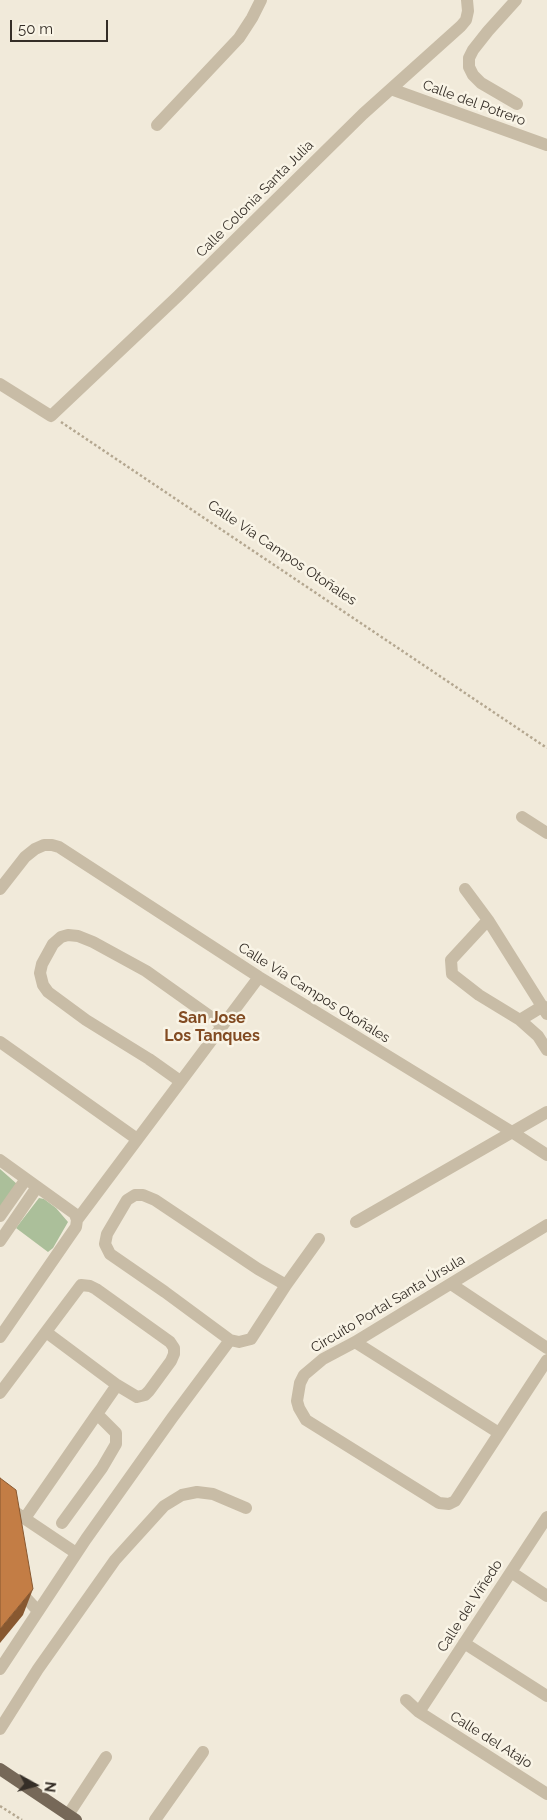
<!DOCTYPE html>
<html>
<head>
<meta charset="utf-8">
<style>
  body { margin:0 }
  #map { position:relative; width:547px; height:1820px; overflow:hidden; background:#f1eada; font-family:Raleway,sans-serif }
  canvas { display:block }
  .north { position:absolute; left:10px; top:1760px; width:50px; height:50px; -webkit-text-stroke:4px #f9f4e6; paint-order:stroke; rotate:97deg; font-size:14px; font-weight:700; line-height:20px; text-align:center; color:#352e27 }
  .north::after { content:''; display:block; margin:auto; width:18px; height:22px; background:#352e27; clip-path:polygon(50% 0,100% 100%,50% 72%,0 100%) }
  .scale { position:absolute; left:10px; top:20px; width:98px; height:22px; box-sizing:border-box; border:2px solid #352e27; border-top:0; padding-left:6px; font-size:15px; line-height:18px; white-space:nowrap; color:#352e27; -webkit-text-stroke:4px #f9f4e6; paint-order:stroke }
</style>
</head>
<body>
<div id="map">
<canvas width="547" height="1820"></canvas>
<div class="north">N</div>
<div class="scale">50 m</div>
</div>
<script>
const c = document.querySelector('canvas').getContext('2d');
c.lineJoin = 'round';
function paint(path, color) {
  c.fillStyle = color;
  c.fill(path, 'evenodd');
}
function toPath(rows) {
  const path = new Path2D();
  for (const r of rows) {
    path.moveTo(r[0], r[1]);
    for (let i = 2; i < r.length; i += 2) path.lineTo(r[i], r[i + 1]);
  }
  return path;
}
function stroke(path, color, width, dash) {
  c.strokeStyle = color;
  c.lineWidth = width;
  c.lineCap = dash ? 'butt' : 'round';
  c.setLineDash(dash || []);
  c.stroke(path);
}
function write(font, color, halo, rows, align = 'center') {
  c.font = font + ' Raleway,sans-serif';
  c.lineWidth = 5;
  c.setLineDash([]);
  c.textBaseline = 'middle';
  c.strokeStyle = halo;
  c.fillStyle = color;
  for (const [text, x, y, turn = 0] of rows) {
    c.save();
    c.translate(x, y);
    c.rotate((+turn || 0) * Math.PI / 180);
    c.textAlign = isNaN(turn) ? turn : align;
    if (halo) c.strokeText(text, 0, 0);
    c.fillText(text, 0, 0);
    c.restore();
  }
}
const green = toPath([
  [0,1169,17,1184,0,1207],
  [39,1198,44,1199,56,1208,68,1222,53,1248,48,1252,16,1228]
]);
const path = toPath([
  [61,422,547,748],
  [0,1806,22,1820]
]);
const minor = toPath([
  [516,0,488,31,473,50,469,58,469,67,473,75,481,83,517,104],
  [391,89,547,145],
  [157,125,239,38,252,18,261,0],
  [0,384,51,416,178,296,363,114,461,26,466,20,468,11,467,0],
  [522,817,547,833],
  [0,889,25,857,35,849,44,845,52,845,59,847,259,977,512,1132,547,1155],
  [465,889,488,920,547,1014],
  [488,920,451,960,452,974,479,995,520,1020,538,1036,547,1050],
  [520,1020,543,1006],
  [0,1042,137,1139],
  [180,1081,149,1059,86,1020,48,992,43,985,40,973,42,964,53,944,61,937,68,935,78,936,93,942,146,971,222,1025],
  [0,1160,75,1214,77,1220],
  [0,1216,26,1179],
  [356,1222,547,1112],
  [547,1225,355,1342,323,1359,304,1375,300,1383,297,1401,299,1408,306,1420,439,1503,449,1504,455,1501,547,1360],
  [0,1241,37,1187],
  [451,1284,547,1348],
  [286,1285,258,1269,155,1200,143,1195,135,1195,127,1200,107,1234,105,1244,110,1254,165,1292,230,1340,239,1342,251,1339,286,1285,319,1239],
  [0,1337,69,1237,76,1227,77,1220,259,977],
  [355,1342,499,1433],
  [0,1393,81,1285,90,1286,96,1289,170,1342,174,1348,174,1354,171,1361,149,1391,145,1395,137,1397,117,1385,46,1332],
  [0,1502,76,1553],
  [25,1518,117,1385],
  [62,1523,102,1468,116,1444,116,1433,97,1414],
  [511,1572,547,1596],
  [21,1585,26,1598,38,1611],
  [464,1643,547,1696],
  [0,1669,86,1539,172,1418,230,1340],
  [406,1700,419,1712,547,1794],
  [419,1712,547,1517],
  [0,1729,38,1669,115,1560,164,1506,182,1495,197,1492,213,1494,246,1508],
  [68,1815,106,1757],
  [155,1820,203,1752]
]);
const major = toPath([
  [0,1769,76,1820]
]);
const shadedWall = toPath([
  [33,1589,23,1615,0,1643,0,1629]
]);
const building = toPath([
  [0,1478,16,1490,33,1589,0,1629,0,1478]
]);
const streetNames = [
  ["Calle del Potrero",474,103,20],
  ["Calle Colonia Santa Julia",255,199,-45],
  ["Calle Vía Campos Otoñales",282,553,34],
  ["Calle Vía Campos Otoñales",314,993,32],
  ["Circuito Portal Santa Úrsula",388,1304,-31],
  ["Calle del Viñedo",470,1606,-57],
  ["Calle del Atajo",491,1740,32]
];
const quarterNames = [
  ["San Jose",212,1018],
  ["Los Tanques",212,1036]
];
paint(green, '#abbf9a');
stroke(path, '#b4a790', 2.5, [2.5, 2.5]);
stroke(minor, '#c8bca6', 12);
stroke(major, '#766858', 12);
paint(shadedWall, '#885830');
paint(building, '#c37d45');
stroke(building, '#885830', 1);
write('14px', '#352e27', '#f9f4e6', streetNames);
write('bold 16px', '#824b22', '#f9f4e6', quarterNames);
</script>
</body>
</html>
